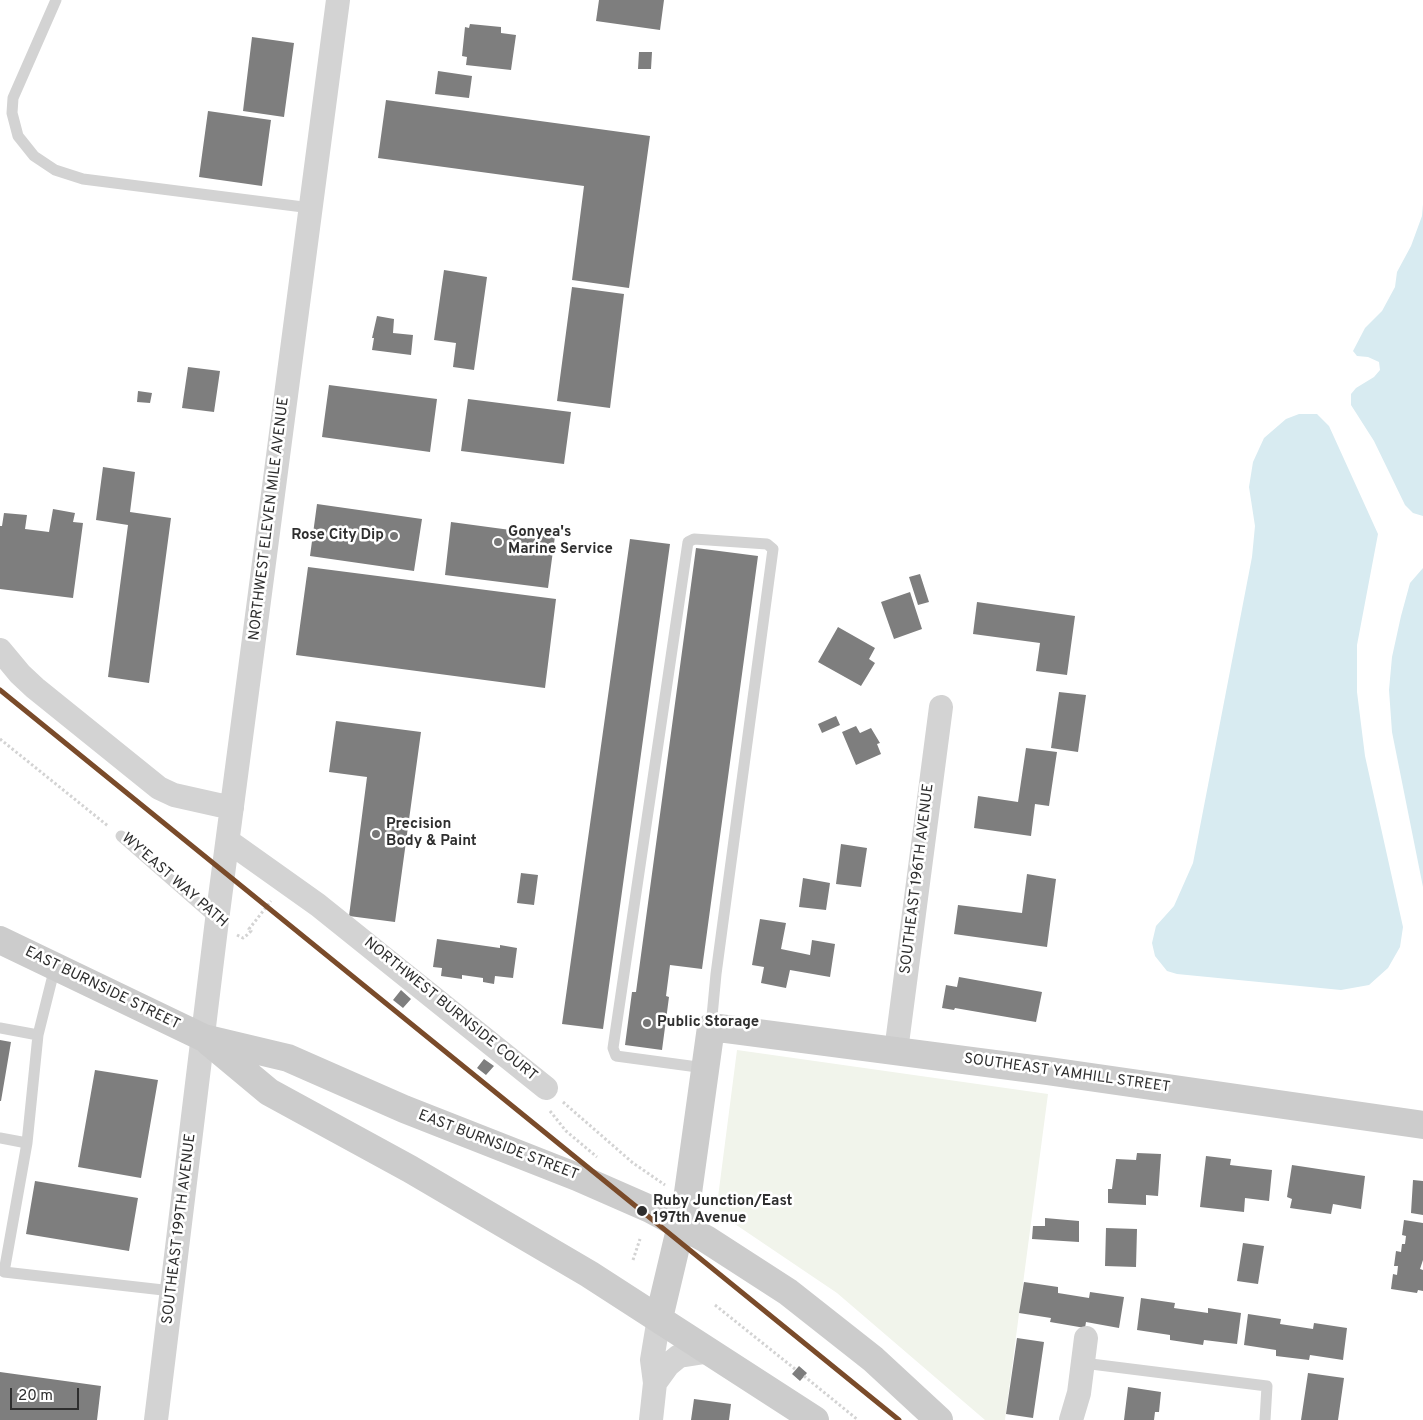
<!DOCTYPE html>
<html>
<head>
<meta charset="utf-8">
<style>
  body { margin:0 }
  #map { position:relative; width:1423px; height:1420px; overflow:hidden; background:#fff; font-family:Overpass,sans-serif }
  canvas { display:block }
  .scale { position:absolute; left:10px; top:1388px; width:69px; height:22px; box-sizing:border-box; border:2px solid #2e2e2e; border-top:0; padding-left:6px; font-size:15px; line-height:18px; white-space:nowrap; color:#2e2e2e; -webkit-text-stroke:4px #fff; paint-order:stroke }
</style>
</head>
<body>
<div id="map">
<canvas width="1423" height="1420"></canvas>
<div class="scale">20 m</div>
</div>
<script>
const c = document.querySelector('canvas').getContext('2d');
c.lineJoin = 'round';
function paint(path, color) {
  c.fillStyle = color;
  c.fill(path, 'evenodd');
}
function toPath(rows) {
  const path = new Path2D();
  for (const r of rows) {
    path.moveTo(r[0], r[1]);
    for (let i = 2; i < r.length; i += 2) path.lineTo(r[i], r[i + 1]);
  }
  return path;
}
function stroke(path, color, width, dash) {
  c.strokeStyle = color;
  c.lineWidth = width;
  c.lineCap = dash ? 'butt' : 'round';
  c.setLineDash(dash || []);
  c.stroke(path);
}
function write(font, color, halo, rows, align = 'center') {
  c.font = font + ' Overpass,sans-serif';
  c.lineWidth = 5;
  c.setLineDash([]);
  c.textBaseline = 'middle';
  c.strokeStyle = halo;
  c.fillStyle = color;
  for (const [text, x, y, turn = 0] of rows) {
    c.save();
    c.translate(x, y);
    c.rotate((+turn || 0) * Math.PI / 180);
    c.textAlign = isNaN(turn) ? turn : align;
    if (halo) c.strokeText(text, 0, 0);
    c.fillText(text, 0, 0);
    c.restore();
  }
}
const green = toPath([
  [737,1050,1048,1094,1005,1420,985,1420,837,1293,723,1216,717,1205]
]);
const water = toPath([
  [1423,204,1423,516,1413,513,1405,505,1374,441,1351,405,1351,394,1356,388,1374,377,1380,370,1379,362,1368,357,1357,356,1353,351,1365,328,1382,311,1395,287,1397,272,1411,246,1422,216],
  [1299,414,1317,414,1329,426,1378,534,1357,645,1357,692,1365,756,1403,927,1400,947,1388,968,1369,985,1341,990,1177,974,1167,971,1155,956,1152,943,1156,926,1174,906,1193,863,1252,557,1255,526,1249,487,1253,462,1264,438,1286,419],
  [1423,568,1423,887,1392,732,1389,690,1392,657,1401,616,1410,583]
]);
const building = toPath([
  [599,0,664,0,660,30,596,21],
  [470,24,501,27,501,33,516,35,511,70,466,65,467,57,462,56,465,27,469,28],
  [252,37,294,43,284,117,243,111],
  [639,52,652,52,651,69,638,69],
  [438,71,472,76,469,98,435,94],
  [386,100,650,136,629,288,572,280,584,186,378,158],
  [208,111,271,120,262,186,199,177],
  [444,270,487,277,474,370,453,367,456,343,434,340],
  [572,287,624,294,610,408,557,401],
  [377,316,394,319,393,333,413,335,411,355,372,350,374,338,372,338],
  [188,367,220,371,214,412,182,408],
  [329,385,437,399,430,452,322,437],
  [138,391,152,393,150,403,137,402],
  [468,399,571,412,564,464,461,451],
  [103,467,135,472,130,512,171,518,149,683,108,677,128,525,96,520],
  [317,504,422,519,414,571,310,556],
  [53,509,75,513,73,522,83,523,73,598,0,589,0,526,2,526,4,513,27,515,25,529,49,532],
  [451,522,555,536,548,588,445,575],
  [630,539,670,544,603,1029,562,1024],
  [696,548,758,556,702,969,670,965,666,996,669,997,662,1050,625,1045,632,992,636,992],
  [308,567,556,599,545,688,296,655],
  [920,574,929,602,918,605,909,577],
  [910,592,922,629,894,639,881,602],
  [977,602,1075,616,1067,675,1036,671,1040,643,973,634],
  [838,627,875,648,869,659,875,663,861,686,818,662],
  [1059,692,1086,695,1078,752,1051,748],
  [836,716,840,725,822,733,818,724],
  [336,721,421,732,395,922,349,916,367,777,329,772],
  [856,726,860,733,871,728,880,743,877,744,881,754,856,765,842,732],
  [1026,748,1057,752,1049,806,1035,804,1031,836,974,828,978,796,1018,802],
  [841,844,867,848,861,887,836,884],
  [521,873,538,875,534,905,517,903],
  [1027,874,1056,879,1047,947,954,934,958,905,1022,913],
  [803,878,830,883,826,910,799,907],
  [760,919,786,923,781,949,810,955,812,940,835,944,830,977,790,970,786,988,761,983,764,967,752,965],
  [437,939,500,948,500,945,517,948,513,978,495,976,494,984,483,982,483,978,462,975,462,979,441,976,442,968,433,967],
  [959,977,1042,992,1036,1022,955,1008,954,1010,942,1008,946,985,957,987],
  [401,990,411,999,403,1008,393,1000],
  [0,1040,11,1042,1,1101,0,1101],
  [484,1059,494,1066,486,1075,477,1068],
  [95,1070,158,1080,141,1178,78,1167],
  [1137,1153,1161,1154,1158,1196,1146,1195,1146,1205,1108,1203,1108,1189,1112,1189,1116,1159,1136,1160],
  [1206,1156,1231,1159,1230,1165,1272,1170,1269,1201,1245,1198,1244,1212,1200,1207],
  [1292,1165,1365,1176,1361,1209,1333,1204,1331,1214,1290,1208,1292,1199,1287,1197],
  [1413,1180,1423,1181,1423,1215,1411,1213],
  [35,1181,138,1198,129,1251,26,1234],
  [1045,1218,1079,1221,1079,1242,1032,1239,1033,1226,1045,1226],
  [1404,1220,1423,1223,1423,1260,1420,1269,1423,1270,1423,1291,1418,1290,1417,1293,1391,1289,1393,1274,1397,1275,1398,1266,1394,1266,1396,1251,1401,1252,1402,1244,1405,1244,1406,1236,1402,1235],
  [1106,1228,1137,1229,1136,1267,1105,1266],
  [1243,1243,1264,1246,1258,1284,1237,1281],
  [1024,1282,1058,1287,1058,1293,1089,1298,1090,1292,1124,1297,1119,1328,1086,1322,1085,1328,1050,1322,1051,1318,1019,1313],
  [1141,1298,1175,1303,1174,1308,1208,1313,1208,1308,1241,1313,1237,1344,1204,1340,1203,1345,1170,1340,1170,1335,1137,1330],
  [1248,1314,1281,1319,1280,1324,1313,1329,1314,1323,1347,1328,1343,1360,1310,1355,1309,1360,1276,1356,1276,1350,1244,1345],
  [1017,1338,1044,1342,1033,1418,1006,1414],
  [799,1366,807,1373,800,1381,792,1374],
  [0,1372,101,1386,97,1420,0,1420],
  [1308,1373,1344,1378,1338,1420,1301,1420],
  [1128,1387,1161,1392,1159,1412,1155,1412,1154,1420,1124,1420],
  [694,1399,731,1404,729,1420,691,1420]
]);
const path = toPath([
  [0,739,108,826],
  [237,935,243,938,247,935,251,931,249,929,271,901],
  [563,1102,633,1163,665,1185],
  [550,1111,566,1131,597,1157],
  [633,1260,640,1239],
  [715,1305,795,1369],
  [804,1376,858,1420]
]);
const lane = toPath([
  [56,0,13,98,12,113,18,136,34,156,55,170,83,179,311,208],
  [121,836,217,920],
  [55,967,38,1035,27,1143,4,1272,172,1291],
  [0,1028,38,1035],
  [705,1068,616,1056,613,1048,688,542,694,539,767,544,773,549,716,974,711,1027],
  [0,1138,27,1143],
  [1083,1363,1267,1386,1265,1420]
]);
const street = toPath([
  [0,650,20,674,35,688,159,788,174,795,232,808],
  [228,841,318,905,546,1088],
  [896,1051,941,707],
  [655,1383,668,1365,679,1356,711,1351],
  [156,1420,217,920,338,0],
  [651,1420,655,1383,652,1360,659,1318],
  [1071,1420,1079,1393,1086,1338]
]);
const secondary = toPath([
  [0,940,204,1038,288,1058,404,1109,577,1177,650,1209,706,1239,788,1292,873,1359,939,1420],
  [209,1042,269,1092,410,1169,589,1274,815,1420],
  [659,1318,687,1200,711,1027,1048,1071,1423,1125]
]);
const rail1 = toPath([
  [0,690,899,1420]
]);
const markers = [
  [394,536,5,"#777"],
  [498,542,5,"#777"],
  [376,834,5,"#777"],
  [647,1023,5,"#777"],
  [642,1211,6,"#2e2e2e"]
];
const streetNames = [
  ["NORTHWEST ELEVEN MILE AVENUE",270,519,-83],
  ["SOUTHEAST 196TH AVENUE",918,879,-83],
  ["WY'EAST WAY PATH",174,881,41],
  ["EAST BURNSIDE STREET",102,989,26],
  ["NORTHWEST BURNSIDE COURT",450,1010,39],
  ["SOUTHEAST YAMHILL STREET",1067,1074,8],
  ["EAST BURNSIDE STREET",498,1146,21],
  ["SOUTHEAST 199TH AVENUE",180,1229,-83]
];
const poiNames = [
  ["Gonyea's",508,533],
  ["Marine Service",508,550],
  ["Rose City Dip",384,536,"right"],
  ["Precision",386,825],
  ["Body & Paint",386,842],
  ["Public Storage",657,1023]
];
const stopNames = [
  ["Ruby Junction/East",653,1202],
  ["197th Avenue",653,1219]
];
paint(green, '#f1f4eb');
paint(water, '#d8ebf1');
paint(building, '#7e7e7e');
stroke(path, '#d3d3d3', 3, [2.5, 2.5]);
stroke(lane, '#d3d3d3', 11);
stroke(street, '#d3d3d3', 24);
stroke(secondary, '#ccc', 28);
stroke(rail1, '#7a4b2a', 5);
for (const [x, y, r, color] of markers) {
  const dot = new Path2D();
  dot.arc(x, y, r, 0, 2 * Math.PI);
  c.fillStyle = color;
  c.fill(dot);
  stroke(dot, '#fff', 2);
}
write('15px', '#2e2e2e', '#fff', streetNames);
write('bold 15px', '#2e2e2e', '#fff', poiNames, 'left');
write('bold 15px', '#2e2e2e', '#fff', stopNames, 'left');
</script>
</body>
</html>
